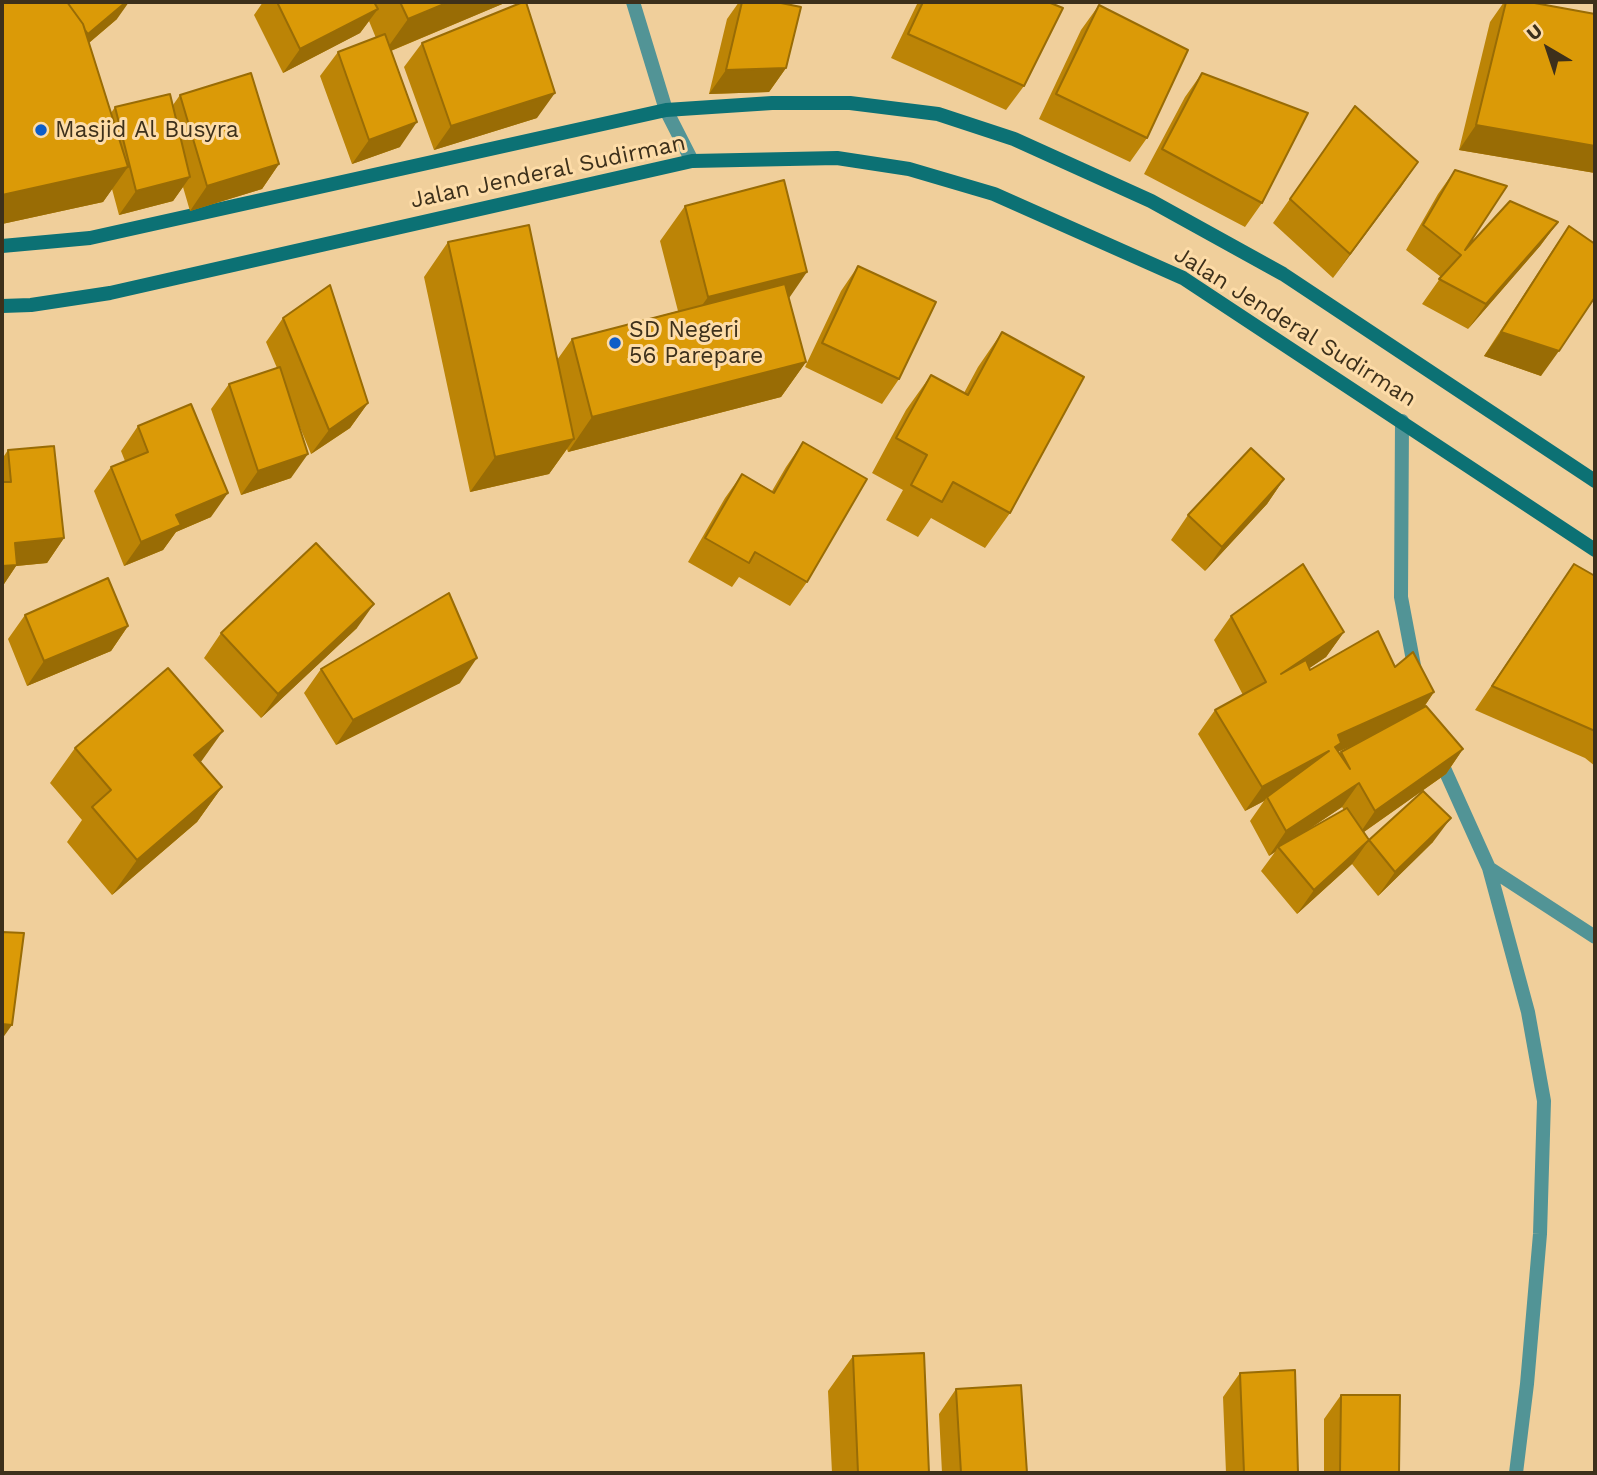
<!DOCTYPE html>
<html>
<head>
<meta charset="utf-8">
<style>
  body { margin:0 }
  #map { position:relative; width:1597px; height:1475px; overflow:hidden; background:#f0cf9b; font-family:"Work Sans",sans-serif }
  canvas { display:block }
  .frame { position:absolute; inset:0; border:4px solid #3d301b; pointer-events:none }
  .north { position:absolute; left:1513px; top:14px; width:70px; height:70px; -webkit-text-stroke:5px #fddca8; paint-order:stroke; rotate:321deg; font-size:19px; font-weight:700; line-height:28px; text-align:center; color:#3d301b }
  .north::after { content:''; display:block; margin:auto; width:24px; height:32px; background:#3d301b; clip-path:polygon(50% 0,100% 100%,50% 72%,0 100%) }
</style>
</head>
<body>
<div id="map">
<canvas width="1597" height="1475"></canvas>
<div class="frame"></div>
<div class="north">U</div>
</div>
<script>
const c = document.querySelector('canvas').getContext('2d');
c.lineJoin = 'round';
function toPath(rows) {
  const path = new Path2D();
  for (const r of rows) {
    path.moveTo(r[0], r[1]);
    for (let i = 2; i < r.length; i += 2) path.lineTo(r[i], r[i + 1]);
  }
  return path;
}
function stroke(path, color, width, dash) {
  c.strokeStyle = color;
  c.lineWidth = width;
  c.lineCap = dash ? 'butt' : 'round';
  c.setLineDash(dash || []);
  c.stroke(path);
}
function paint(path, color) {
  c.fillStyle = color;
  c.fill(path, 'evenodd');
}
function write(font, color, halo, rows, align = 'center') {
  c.font = font + ' "Work Sans",sans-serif';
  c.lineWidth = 6;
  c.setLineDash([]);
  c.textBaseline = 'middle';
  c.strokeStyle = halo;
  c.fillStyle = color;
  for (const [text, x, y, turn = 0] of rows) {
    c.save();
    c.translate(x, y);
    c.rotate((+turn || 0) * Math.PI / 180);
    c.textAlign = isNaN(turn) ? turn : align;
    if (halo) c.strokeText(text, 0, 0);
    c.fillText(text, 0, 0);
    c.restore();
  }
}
const street = toPath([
  [633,2,666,110,692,161],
  [1402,421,1401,597,1415,671],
  [1439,757,1489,868,1528,1012,1544,1101,1540,1234,1527,1384,1516,1473],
  [1489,868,1595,937]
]);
const secondary = toPath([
  [2,246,90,238,666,110,772,103,850,103,938,114,1014,139,1151,201,1283,274,1595,481],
  [2,306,31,305,110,293,692,161,837,158,909,169,994,194,1183,278,1595,550]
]);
const wall = toPath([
  [2,2,117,19,89,43,111,113,115,107,173,105,180,95,279,164,262,189,190,211,183,187,173,201,119,215,112,189,103,202,2,224],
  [263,2,507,2,391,51,400,147,352,164,320,76,338,52,376,38,369,21,360,33,283,73,254,15],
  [739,2,776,2,786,68,769,92,709,94,727,19],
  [918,2,1048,2,1024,86,1006,110,891,58],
  [1504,2,1529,2,1595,173,1459,150,1490,22],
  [1099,5,1147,138,1130,162,1039,119,1081,30],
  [422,43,537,118,434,150,404,67],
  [1202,73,1262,203,1245,227,1144,174,1185,97],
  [1355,106,1418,162,1333,278,1273,223],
  [1455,170,1465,250,1558,222,1540,246,1468,329,1422,304,1441,277,1406,250,1438,194],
  [685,206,789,298,806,362,781,397,568,452,567,449,549,474,470,492,424,277,448,242,557,360,572,339,678,311,660,241],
  [1569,226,1541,376,1484,356,1552,251],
  [858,266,899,379,882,404,805,367,841,291],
  [283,318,368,403,350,428,311,454,295,415,291,478,241,495,211,409,229,384,277,368,266,342],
  [1002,332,1010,513,985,548,931,518,918,537,886,520,903,490,872,473,906,410,931,375,964,393,978,367],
  [138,426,211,517,176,532,163,550,124,566,94,491,111,467,125,461,121,451],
  [803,442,807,582,790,606,739,577,732,587,688,562,725,498,742,474,772,491,786,467],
  [8,450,64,538,47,563,16,566,2,587,2,459],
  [1284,479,1267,504,1205,571,1171,540,1188,515],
  [1595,576,1595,766,1585,758,1475,710,1557,588],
  [25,615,128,626,111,651,27,686,8,639],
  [1231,616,1344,632,1326,657,1309,668,1310,670,1395,667,1434,692,1424,707,1463,749,1446,774,1364,832,1369,840,1433,842,1378,896,1352,864,1297,914,1261,871,1275,852,1269,856,1250,821,1264,801,1245,811,1198,734,1215,710,1243,695,1214,640],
  [1356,744,1341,752,1340,754,1338,752],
  [1342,807,1344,810,1302,834],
  [357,628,261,718,204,658,221,633],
  [321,669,460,683,336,745,304,693],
  [75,748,201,762,222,787,197,822,112,895,67,842,82,820,50,783],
  [853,1356,929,1473,832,1473,828,1391],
  [1240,1373,1298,1473,1226,1473,1223,1397],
  [956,1389,1027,1473,942,1473,939,1414],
  [1341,1395,1399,1473,1324,1473,1324,1419]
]);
const shadedWall = toPath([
  [126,2,129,2,117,19,71,58,88,34],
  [449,2,507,2,383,54,408,19],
  [378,9,360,33,283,73,300,49],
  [786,68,769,92,709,94,726,70],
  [555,93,537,118,434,150,451,126],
  [417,122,400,147,352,164,369,140],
  [1476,125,1595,146,1595,173,1459,150],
  [1418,162,1401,187,1333,278,1350,254],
  [279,164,262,189,190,211,207,186],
  [128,167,103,202,2,224,2,195],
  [190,177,173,201,119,215,136,191],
  [1558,222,1540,246,1468,329,1486,304],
  [807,272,783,307,683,332,708,297],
  [1501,332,1559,351,1541,376,1484,356],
  [806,362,781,397,568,452,592,417],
  [368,403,350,428,311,454,329,430],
  [574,439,549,474,470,492,495,457],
  [308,454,291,478,241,495,258,471],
  [1284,479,1267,504,1205,571,1222,547],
  [228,493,211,517,176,532,163,550,124,566,141,542,176,515],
  [64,538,47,563,16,566,2,587,2,562,15,543],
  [374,604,357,628,261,718,278,694],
  [128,626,111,651,27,686,44,661],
  [1344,632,1326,657,1264,699,1281,674],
  [477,658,460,683,336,745,353,720],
  [1434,692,1417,717,1335,753,1267,797,1264,801,1245,811,1262,787,1338,735],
  [223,731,198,766,194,755],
  [1463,749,1446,774,1358,836,1375,811],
  [1359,783,1342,807,1279,849,1278,847,1275,852,1269,856,1286,831],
  [222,787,197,822,112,895,137,860],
  [1451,818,1433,842,1378,896,1395,872],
  [1369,840,1352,864,1297,914,1314,890],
  [2,1024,12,1025,2,1039]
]);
const building = toPath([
  [2,2,67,2,83,24,128,167,2,195,2,2],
  [67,2,126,2,88,34,85,30,83,24,67,2],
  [277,2,374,2,378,9,300,49,277,2],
  [400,2,449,2,408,19,400,2],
  [523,2,526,2,555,93,451,126,422,43,523,2],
  [742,2,776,2,801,7,786,68,726,70,742,2],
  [923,2,1048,2,1063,8,1024,86,908,34,923,2],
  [1506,2,1529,2,1595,14,1595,146,1476,125,1506,2],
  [1099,5,1188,50,1147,138,1056,94,1099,5],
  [385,34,417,122,369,140,338,52,385,34],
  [251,73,279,164,207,186,180,95,251,73],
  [1202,73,1308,113,1262,203,1162,149,1202,73],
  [170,94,190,177,136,191,115,107,170,94],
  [1355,106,1418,162,1350,254,1290,199,1355,106],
  [1455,170,1507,186,1465,250,1510,201,1558,222,1486,304,1439,279,1461,255,1423,225,1455,170],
  [784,180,807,272,708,297,685,206,784,180],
  [529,225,574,439,495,457,448,242,529,225],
  [1569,226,1595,244,1595,297,1559,351,1501,332,1569,226],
  [858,266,936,302,899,379,822,343,858,266],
  [785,284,806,362,592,417,572,339,785,284],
  [330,285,368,403,329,430,283,318,330,285],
  [1002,332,1084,377,1010,513,953,482,942,502,911,485,927,455,896,438,931,375,968,395,1002,332],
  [280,367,308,454,258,471,229,384,280,367],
  [191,404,228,493,176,515,181,525,141,542,111,467,148,452,138,426,191,404],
  [803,442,867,479,807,582,755,552,749,563,705,538,742,474,774,493,803,442],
  [54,446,64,538,15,543,17,565,2,566,2,482,11,482,8,450,54,446],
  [1251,448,1284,479,1222,547,1188,515,1251,448],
  [316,543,374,604,278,694,221,633,316,543],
  [1303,564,1344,632,1281,674,1306,660,1310,670,1378,631,1395,667,1413,652,1434,692,1338,735,1341,743,1335,747,1350,769,1341,752,1426,706,1463,749,1375,811,1359,783,1286,831,1267,797,1329,751,1262,787,1215,710,1266,682,1231,616,1303,564],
  [1574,564,1595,576,1595,731,1492,686,1574,564],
  [108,578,128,626,44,661,25,615,108,578],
  [449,593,477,658,353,720,321,669,449,593],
  [168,668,223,731,194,755,222,787,137,860,92,807,111,790,75,748,168,668],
  [1423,791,1451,818,1395,872,1369,840,1314,890,1278,847,1347,808,1369,840,1423,791],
  [2,932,24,933,12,1025,2,1024,2,932],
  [924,1353,929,1473,858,1473,853,1356,924,1353],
  [1295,1370,1298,1473,1244,1473,1240,1373,1295,1370],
  [1021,1385,1027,1473,961,1473,956,1389,1021,1385],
  [1341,1395,1400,1395,1399,1473,1340,1473,1341,1395]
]);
const markers = [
  [41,130,7,"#0e5dc7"],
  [615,343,7,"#0e5dc7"]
];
const poiNames = [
  ["Masjid Al Busyra",55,130],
  ["SD Negeri",629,330],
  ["56 Parepare",629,356]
];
const streetNames = [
  ["Jalan Jenderal Sudirman",548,172,-12],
  ["Jalan Jenderal Sudirman",1295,327,32]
];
stroke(street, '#529496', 14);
stroke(secondary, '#0c7174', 14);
paint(wall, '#bc8406');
paint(shadedWall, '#996c05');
paint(building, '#db9a07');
stroke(building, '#996c05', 2);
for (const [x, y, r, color] of markers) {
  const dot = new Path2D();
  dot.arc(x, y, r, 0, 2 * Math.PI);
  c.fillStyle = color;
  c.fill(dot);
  stroke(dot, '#fddca8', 2.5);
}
write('23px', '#3d301b', '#fddca8', poiNames, 'left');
write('23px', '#3d301b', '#fddca8', streetNames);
</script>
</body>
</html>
